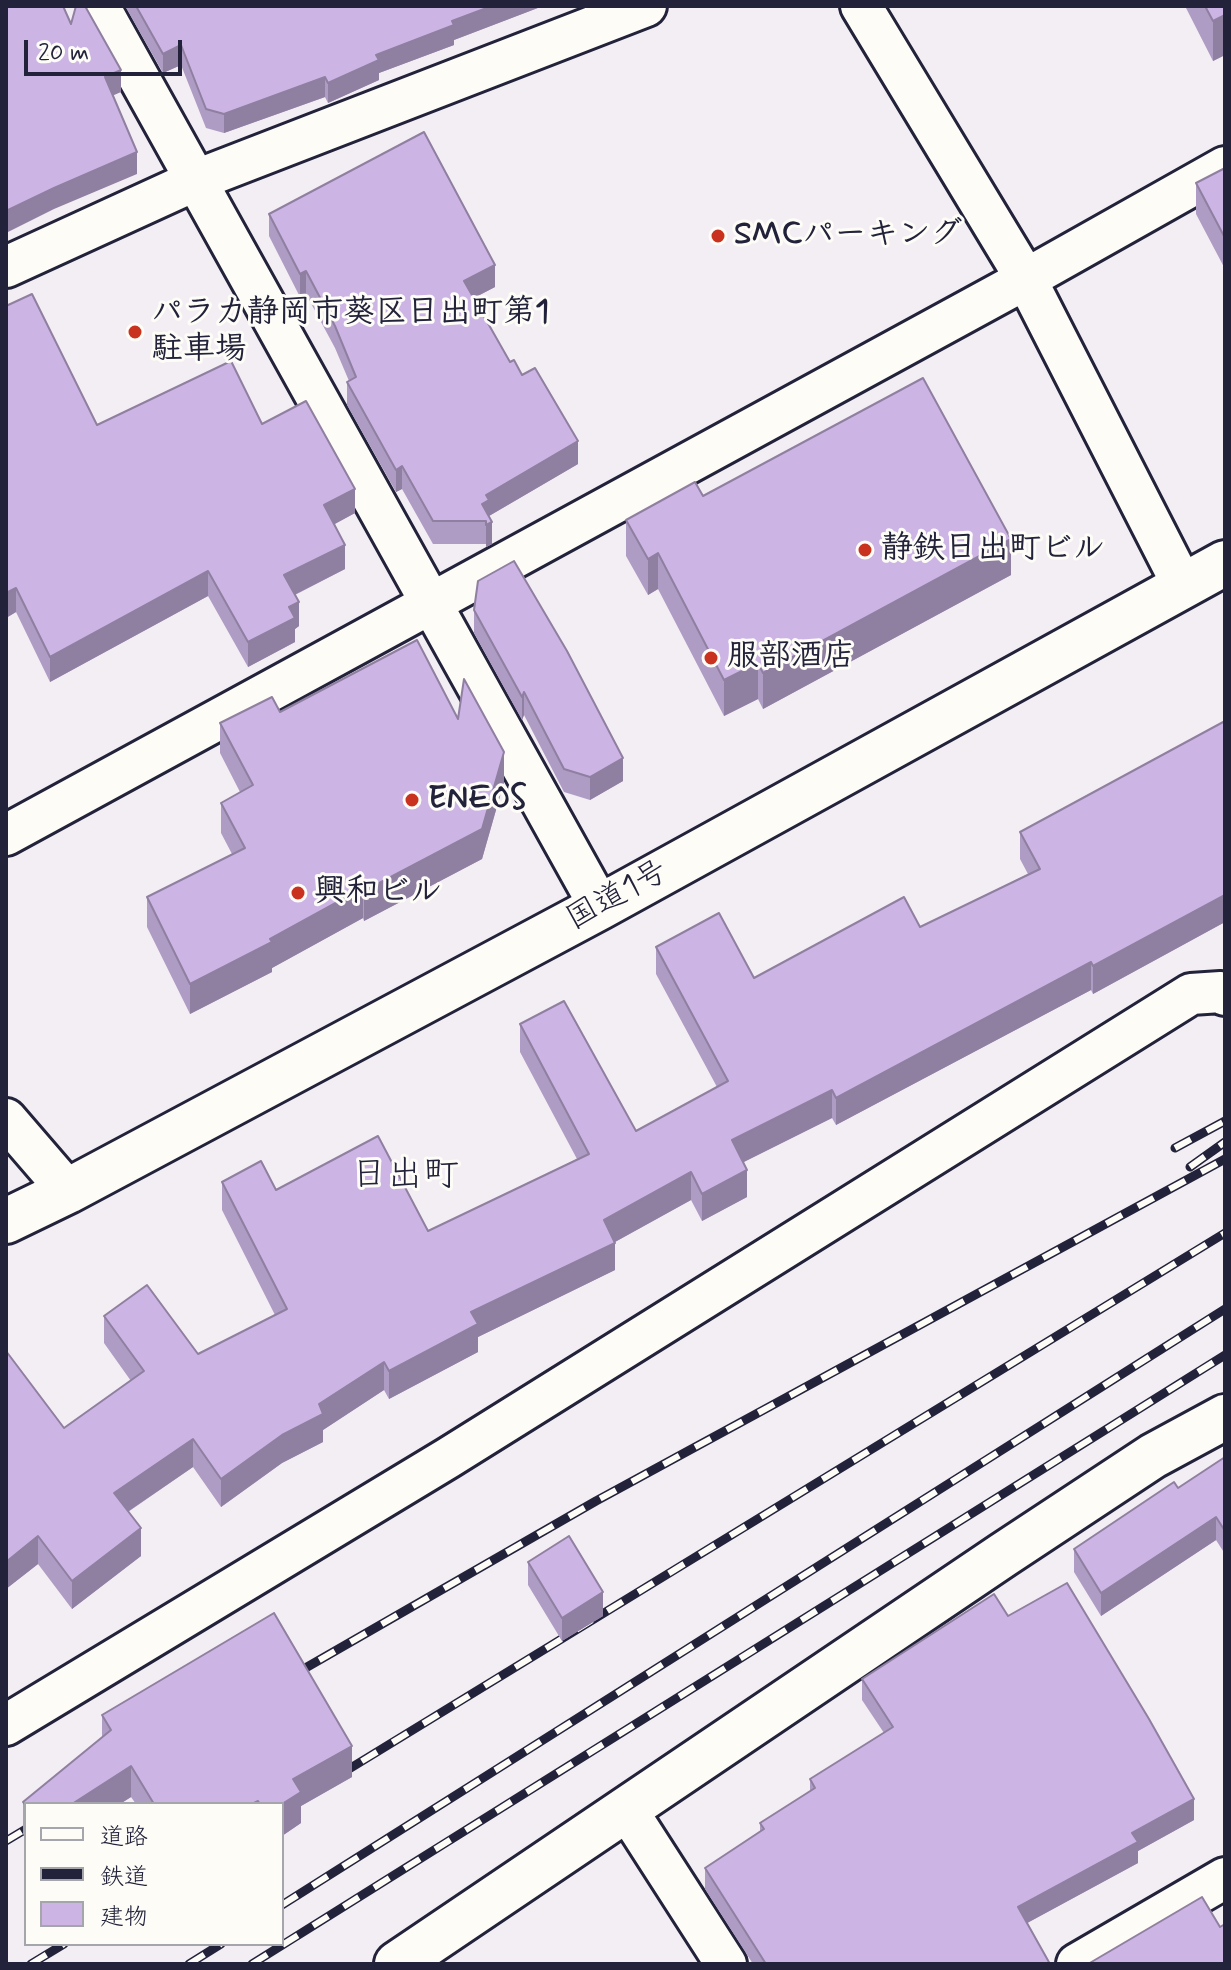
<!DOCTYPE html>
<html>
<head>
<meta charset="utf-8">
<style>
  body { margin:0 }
  #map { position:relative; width:1231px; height:1970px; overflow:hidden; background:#f3eef3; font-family:Mynerve,"Klee One",sans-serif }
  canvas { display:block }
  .frame { position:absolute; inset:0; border:8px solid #22223b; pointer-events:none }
  .legend { position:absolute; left:24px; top:1802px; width:260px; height:144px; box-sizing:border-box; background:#fdfcf7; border:2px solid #a5a5ac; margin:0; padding:10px 14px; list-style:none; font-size:24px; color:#22223b }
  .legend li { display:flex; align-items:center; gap:16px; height:40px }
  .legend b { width:40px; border:2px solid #a5a5ac }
  .scale { position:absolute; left:24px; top:40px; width:158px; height:36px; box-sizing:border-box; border:4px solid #22223b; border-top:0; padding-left:10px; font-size:24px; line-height:28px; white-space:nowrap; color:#22223b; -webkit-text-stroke:6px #fdfcf7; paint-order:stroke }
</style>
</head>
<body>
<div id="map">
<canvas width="1231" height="1970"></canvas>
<div class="frame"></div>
<ul class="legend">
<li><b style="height:10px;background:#fdfcf7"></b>道路</li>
<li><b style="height:10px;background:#22223b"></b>鉄道</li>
<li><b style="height:22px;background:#ccb5e4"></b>建物</li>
</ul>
<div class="scale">20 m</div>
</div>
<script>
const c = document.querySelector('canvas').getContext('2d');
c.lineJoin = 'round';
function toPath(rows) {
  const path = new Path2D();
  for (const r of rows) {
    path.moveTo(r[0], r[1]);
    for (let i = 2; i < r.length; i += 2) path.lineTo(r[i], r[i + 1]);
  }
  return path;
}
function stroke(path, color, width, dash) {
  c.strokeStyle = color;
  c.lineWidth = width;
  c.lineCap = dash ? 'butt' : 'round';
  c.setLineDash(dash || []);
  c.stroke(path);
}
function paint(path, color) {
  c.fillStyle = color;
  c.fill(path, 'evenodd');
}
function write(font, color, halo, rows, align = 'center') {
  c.font = font + ' Mynerve,"Klee One",sans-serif';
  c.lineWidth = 6;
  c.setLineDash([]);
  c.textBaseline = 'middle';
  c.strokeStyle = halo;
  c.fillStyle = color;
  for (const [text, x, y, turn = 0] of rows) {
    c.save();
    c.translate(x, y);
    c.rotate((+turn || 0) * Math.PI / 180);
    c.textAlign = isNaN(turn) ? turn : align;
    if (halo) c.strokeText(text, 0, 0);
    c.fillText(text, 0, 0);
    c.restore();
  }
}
const minor = toPath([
  [99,6,600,907],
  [861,6,1026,279,1183,586],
  [6,267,194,181,646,6],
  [6,835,1026,279,1225,167],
  [6,1119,68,1191],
  [6,1725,448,1458,1191,994,1221,992,1225,995],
  [627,1810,726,1964],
  [1077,1964,1225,1878]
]);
const tertiary = toPath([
  [397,1964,1003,1555,1153,1456,1225,1417]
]);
const trunk = toPath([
  [6,1221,68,1191,600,907,1225,563]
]);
const rail = toPath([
  [1175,1148,1225,1121],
  [1190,1167,1225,1142],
  [288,1678,596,1501,1225,1159],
  [331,1780,1225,1233],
  [6,1841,26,1829],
  [282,1905,1225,1309],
  [31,1964,64,1944],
  [189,1964,221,1944],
  [252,1964,1225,1355]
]);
const wall = toPath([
  [125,6,543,6,454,40,454,45,379,73,379,80,328,103,325,97,224,133,206,128,181,65,163,73],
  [1185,6,1225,6,1225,55,1213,61],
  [1225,168,1225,269,1196,214,1196,183],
  [269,214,495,287,474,298,510,362,578,464,489,516,492,544,486,547,486,544,433,544,402,489,396,492,347,405,347,382,349,381,335,348,306,294,300,297,269,236],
  [6,306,97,425,262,424,355,513,334,524,345,569,295,595,299,626,295,629,295,642,248,667,208,596,50,682,16,612,6,618],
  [703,496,1011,575,763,709,758,699,724,716,658,589,648,595,626,556,626,520],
  [474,610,623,781,590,800,564,792,524,715,522,720,474,633],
  [280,712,458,719,504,782,482,859,364,921,363,918,272,968,272,972,190,1014,147,927,147,897,232,854,221,833,221,803,240,792,220,753,220,723],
  [1225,721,1225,922,1093,994,1091,990,836,1125,832,1118,743,1162,747,1197,702,1221,691,1200,615,1242,615,1270,478,1337,478,1352,389,1399,384,1390,323,1430,323,1442,282,1463,221,1507,193,1467,128,1512,141,1556,72,1609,38,1564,6,1589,64,1428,131,1381,104,1343,104,1316,198,1354,275,1315,222,1210,222,1182,276,1190,428,1231,577,1159,520,1052,520,1024,636,1131,717,1087,656,974,656,947,754,978,920,927,1028,874,1020,859,1020,832],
  [1225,1457,1225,1554,1216,1540,1101,1616,1074,1572,1074,1549,1178,1488],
  [528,1562,603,1616,562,1641,528,1585],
  [1008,1616,1194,1820,1138,1851,1138,1863,1027,1923,1050,1964,753,1964,705,1889,705,1868,760,1831,760,1823,810,1792,810,1779,884,1733,862,1700,862,1679],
  [102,1715,352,1777,301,1806,301,1823,282,1836,282,1804,136,1804,131,1797,120,1804,26,1804,26,1838,23,1834,23,1802,102,1737]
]);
const shadedWall = toPath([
  [492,6,543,6,454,40,454,45,379,73,379,80,328,103,328,83,376,55,452,21],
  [1225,15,1225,55,1213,61,1213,21],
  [181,45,181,65,163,73,163,54],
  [121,70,121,92,105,99,105,77],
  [325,77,325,97,224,133,224,114],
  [137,152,137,174,54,209,6,233,6,211,54,188],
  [495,265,495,287,464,303,464,281],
  [306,271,306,294,300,297,300,274],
  [578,441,578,464,489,516,482,504,486,495],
  [402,466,402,489,396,492,396,470],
  [355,489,355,513,324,530,324,505],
  [492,522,492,544,486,547,486,525],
  [1011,539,1011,575,763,709,763,673],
  [345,545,345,569,284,600,284,575],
  [658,553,658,589,648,595,648,559],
  [208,571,208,596,50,682,50,657],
  [16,588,16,612,6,618,6,593],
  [299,602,299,626,295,629,295,642,248,667,248,642,289,607],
  [758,663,758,699,724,716,724,680],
  [524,692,524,715,522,720,522,697],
  [504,752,504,782,482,859,364,921,364,891],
  [623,758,623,781,590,800,590,777],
  [363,888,363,918,272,968,272,972,190,1014,190,984],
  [1225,895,1225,922,1093,994,1093,966],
  [1091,962,1091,990,836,1125,836,1098],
  [832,1090,832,1118,732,1168,732,1140],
  [747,1170,747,1197,702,1221,702,1194],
  [691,1172,691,1200,604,1248,604,1220],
  [615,1243,615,1270,478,1337,478,1352,389,1399,389,1371,471,1312],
  [384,1362,384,1390,323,1430,323,1442,282,1463,221,1507,221,1479,319,1404],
  [193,1439,193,1467,114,1521,114,1493],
  [1216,1517,1216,1540,1101,1616,1101,1593],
  [141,1528,141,1556,72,1609,72,1581],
  [38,1536,38,1564,6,1589,6,1562],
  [603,1592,603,1616,562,1641,562,1618],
  [352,1746,352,1777,301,1806,301,1823,282,1836,282,1804,293,1779],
  [131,1766,131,1797,120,1804,72,1804],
  [1194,1799,1194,1820,1138,1851,1138,1863,1018,1928,1018,1907,1132,1833]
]);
const building = toPath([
  [6,6,63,6,71,24,76,6,85,6,121,70,105,77,137,152,54,188,6,211,6,6],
  [136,6,492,6,452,21,454,25,376,55,379,60,328,83,325,77,224,114,206,109,181,45,163,54,136,6],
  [1205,6,1225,6,1225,15,1213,21,1205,6],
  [424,132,495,265,464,281,510,362,514,360,522,375,535,368,578,441,486,495,489,500,482,504,492,522,486,525,486,521,433,521,402,466,396,470,347,382,356,377,335,326,306,271,300,274,269,214,424,132],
  [1225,168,1225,238,1196,183,1225,168],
  [32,294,97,425,231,361,262,424,306,401,355,489,324,505,345,545,284,575,299,602,289,607,295,618,248,642,208,571,50,657,16,588,6,593,6,306,32,294],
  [923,378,1011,539,763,673,758,663,724,680,658,553,648,559,626,520,695,482,703,496,923,378],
  [514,561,567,651,623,758,590,777,564,769,524,692,522,697,474,610,478,581,514,561],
  [417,640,458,719,464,679,504,752,482,829,364,891,363,888,270,939,272,942,190,984,147,897,245,848,221,803,253,785,220,723,272,697,280,712,417,640],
  [1225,721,1225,895,1093,966,1091,962,836,1098,832,1090,732,1140,747,1170,702,1194,691,1172,604,1220,615,1243,471,1312,478,1324,389,1371,384,1362,319,1404,323,1414,282,1435,221,1479,193,1439,114,1493,141,1528,72,1581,38,1536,6,1562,6,1351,64,1428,144,1371,104,1316,147,1285,198,1354,287,1309,222,1182,261,1161,276,1190,378,1136,428,1231,589,1154,520,1024,564,1001,636,1131,728,1081,656,947,719,913,754,978,904,897,920,927,1040,869,1020,832,1225,721],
  [1225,1457,1225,1531,1216,1517,1101,1593,1074,1549,1174,1482,1178,1488,1225,1457],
  [569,1536,603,1592,562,1618,528,1562,569,1536],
  [1067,1583,1149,1719,1194,1799,1132,1833,1138,1842,1018,1907,1050,1964,766,1964,705,1868,764,1829,760,1823,815,1788,810,1779,893,1727,862,1679,994,1594,1008,1616,1067,1583],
  [274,1613,352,1746,293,1779,301,1792,282,1804,260,1804,258,1801,252,1804,154,1804,131,1766,72,1804,26,1804,26,1806,23,1802,111,1730,102,1715,274,1613],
  [1202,1897,1220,1927,1225,1924,1225,1964,1088,1964,1202,1897]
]);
const markers = [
  [718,236,8,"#c8321e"],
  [135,332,8,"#c8321e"],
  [865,550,8,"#c8321e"],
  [711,658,8,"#c8321e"],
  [412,800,8,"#c8321e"],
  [298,893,8,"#c8321e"]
];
const poiNames = [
  ["SMCパーキング",734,236],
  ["パラカ静岡市葵区日出町第1",151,314],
  ["駐車場",151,351],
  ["静鉄日出町ビル",881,550],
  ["服部酒店",727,658],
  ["ENEOS",428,800],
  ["興和ビル",314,893]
];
const streetNames = [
  ["国道1号",618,897,-29]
];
const quarterNames = [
  ["日出町",405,1177]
];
stroke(minor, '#22223b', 46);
stroke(tertiary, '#22223b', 50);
stroke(trunk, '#22223b', 50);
stroke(minor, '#fdfcf7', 40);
stroke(tertiary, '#fdfcf7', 44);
stroke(trunk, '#fdfcf7', 44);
stroke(rail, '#22223b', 9);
stroke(rail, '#fdfcf7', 6, [18]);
paint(wall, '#af9cc4');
paint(shadedWall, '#8f7fa0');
paint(building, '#ccb5e4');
stroke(building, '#8f7fa0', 2);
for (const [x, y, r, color] of markers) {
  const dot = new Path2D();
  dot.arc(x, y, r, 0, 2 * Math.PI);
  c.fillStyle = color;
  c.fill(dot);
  stroke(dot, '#fdfcf7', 3);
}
write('bold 32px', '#22223b', '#fdfcf7', poiNames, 'left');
write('32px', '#22223b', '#fdfcf7', streetNames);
write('36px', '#22223b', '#fdfcf7', quarterNames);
</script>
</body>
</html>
